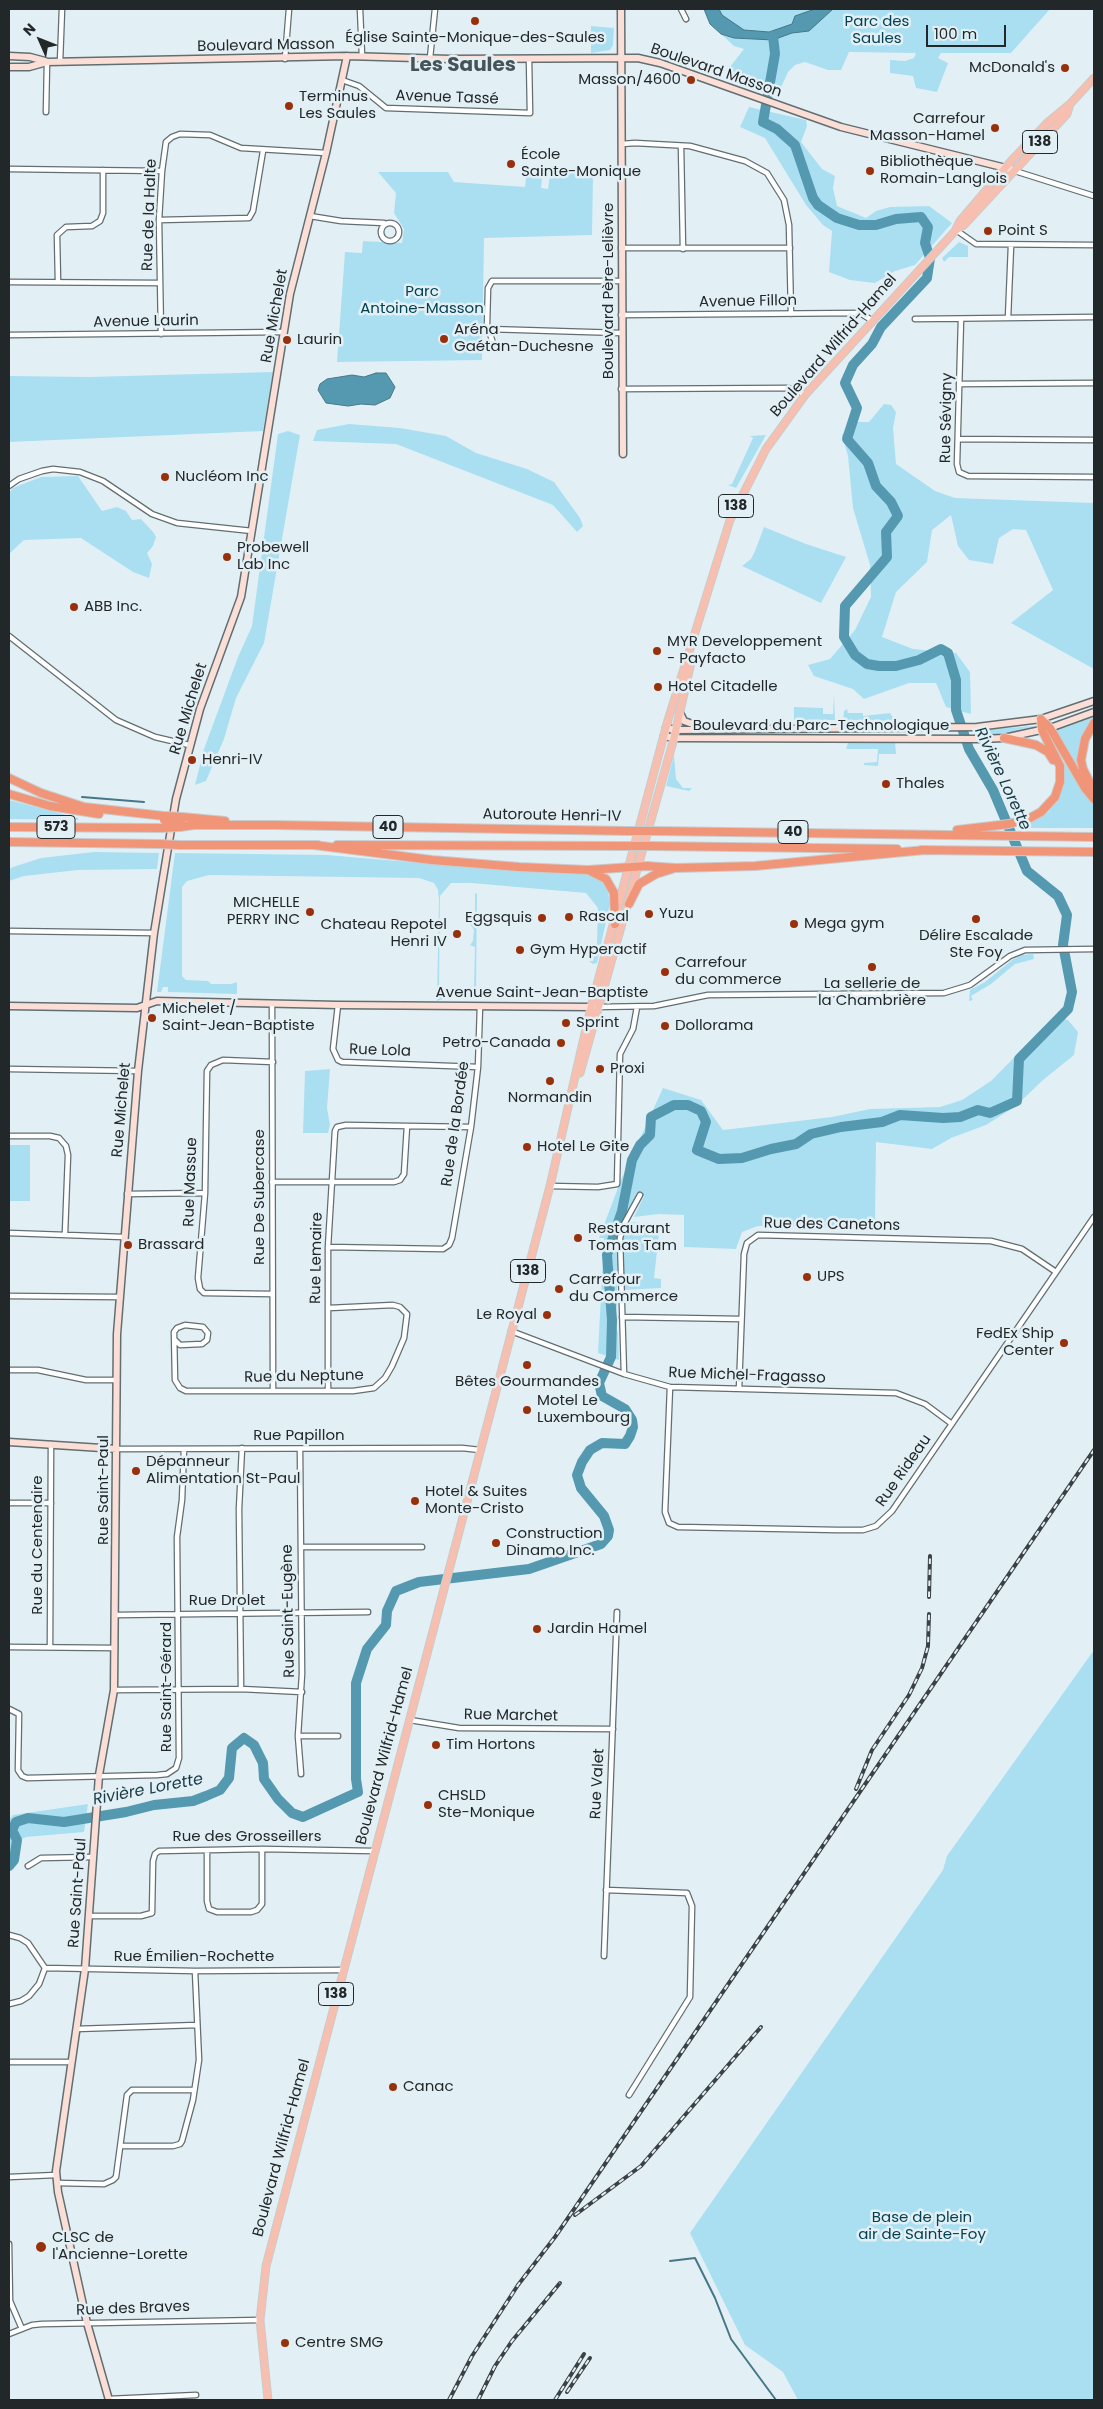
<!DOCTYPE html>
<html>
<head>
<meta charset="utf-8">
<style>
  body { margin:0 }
  #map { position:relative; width:1103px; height:2409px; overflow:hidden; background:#e2f0f5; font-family:Poppins,sans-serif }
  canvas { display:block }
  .frame { position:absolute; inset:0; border:10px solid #222729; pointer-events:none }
  .north { position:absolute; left:15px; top:15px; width:50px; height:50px; -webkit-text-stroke:4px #e2f0f5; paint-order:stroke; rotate:314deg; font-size:14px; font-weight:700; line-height:20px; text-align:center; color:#222729 }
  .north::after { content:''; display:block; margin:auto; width:18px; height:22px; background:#222729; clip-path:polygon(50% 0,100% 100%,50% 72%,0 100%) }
  .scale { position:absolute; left:926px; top:25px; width:80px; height:22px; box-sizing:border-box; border:2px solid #222729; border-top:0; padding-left:6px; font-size:15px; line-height:18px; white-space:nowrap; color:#222729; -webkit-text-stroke:4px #e2f0f5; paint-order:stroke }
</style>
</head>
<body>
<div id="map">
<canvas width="1103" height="2409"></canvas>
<div class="frame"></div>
<div class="north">N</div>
<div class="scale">100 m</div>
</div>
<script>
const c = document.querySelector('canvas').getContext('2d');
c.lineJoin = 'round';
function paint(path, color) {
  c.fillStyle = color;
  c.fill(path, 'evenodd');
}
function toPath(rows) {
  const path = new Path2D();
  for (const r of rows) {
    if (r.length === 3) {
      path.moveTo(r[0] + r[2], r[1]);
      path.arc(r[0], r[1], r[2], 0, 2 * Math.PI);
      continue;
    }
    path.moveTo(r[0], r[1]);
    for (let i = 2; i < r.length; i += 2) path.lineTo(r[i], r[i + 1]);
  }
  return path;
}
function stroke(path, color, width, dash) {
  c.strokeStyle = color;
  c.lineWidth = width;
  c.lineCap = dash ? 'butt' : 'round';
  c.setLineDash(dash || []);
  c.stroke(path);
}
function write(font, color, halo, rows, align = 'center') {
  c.font = font + ' Poppins,sans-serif';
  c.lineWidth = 5;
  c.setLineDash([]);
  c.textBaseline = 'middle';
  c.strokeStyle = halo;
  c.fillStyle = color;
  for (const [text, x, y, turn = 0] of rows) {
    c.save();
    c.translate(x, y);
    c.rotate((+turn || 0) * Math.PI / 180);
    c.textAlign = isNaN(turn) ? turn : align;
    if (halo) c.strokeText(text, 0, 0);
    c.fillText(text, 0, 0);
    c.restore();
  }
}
const green = toPath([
  [704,9,1050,9,1011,53,941,53,938,58,948,63,937,92,916,88,913,76,890,73,890,60,905,61,914,58,916,53,849,52,841,70,828,70,805,62,795,65,788,72,778,94,774,92,771,97,754,88,755,85,726,72,744,49,734,46,721,34,726,35,709,22],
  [591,26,614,28,613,45,610,50,591,53],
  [749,107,806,120,807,126,801,142,822,169,835,176,833,188,837,206,866,218,876,211,890,207,929,206,952,223,915,265,895,271,875,283,850,280,829,272,832,231,823,225,806,205,765,138,740,127],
  [551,169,593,176,592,235,484,238,482,360,337,362,345,252,362,253,363,241,402,243,404,229,394,213,396,193,378,172,448,172,454,182,525,187,526,177,542,178,541,188,548,189],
  [959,242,968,246,968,257,949,257,944,262,942,258],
  [273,372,263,431,9,442,9,376,89,377],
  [884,404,891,405,896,412,893,428,896,464,935,491,955,498,1094,503,1094,669,1011,623,1053,590,1026,530,1013,529,999,538,993,564,969,560,958,546,951,515,932,530,927,562,896,592,882,637,913,649,956,653,970,672,971,714,946,707,936,683,909,683,864,699,853,689,814,676,808,665,830,659,855,630,871,597,870,565,853,508,848,456,842,435,853,422,869,422],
  [349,424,400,428,446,436,476,453,527,469,554,482,580,518,583,526,577,532,553,505,396,444,313,441,317,430],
  [288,431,300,435,264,643,236,698,224,739,206,781,195,785,204,749,238,657,252,626,278,434],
  [766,435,736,488,728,485,732,484,753,438,750,436],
  [78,476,102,511,117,507,126,511,132,520,141,519,154,533,156,537,153,546,147,553,152,564,149,578,133,572,81,538,24,540,9,554,9,493,13,488,41,477],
  [764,527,806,544,846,557,821,603,742,566,751,559,755,551],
  [834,695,835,720,794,720,794,707,823,708,823,714,833,714],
  [847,709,848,713,863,713,863,716,890,713,895,721,843,720,844,711],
  [1094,715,1094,719,1082,738,1078,751,1079,766,1076,767,1056,730],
  [1034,726,1035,730,1009,734,977,735,977,730],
  [866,741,895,741,896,754,879,754,878,766,864,765,864,763,877,762,878,749,846,749,848,743],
  [674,755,676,779,683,788,692,788,689,791,666,786],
  [1064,762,1081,790,1094,804,1094,828,1020,828,1019,825,1037,820,1048,812,1056,802,1063,782,1061,763],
  [9,800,78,818,78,820,9,819],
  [94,852,159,853,157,869,78,870,24,876,9,881,9,869,13,867,41,858],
  [175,853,327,855,514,871,589,874,604,881,611,890,608,891,610,903,597,963,593,964,589,961,593,961,597,943,598,908,586,893,471,883,451,883,440,896,439,987,444,988,443,999,437,1001,439,901,438,890,434,883,419,878,209,875,187,881,182,887,182,976,186,980,208,981,211,984,231,984,237,982,237,994,168,992,168,987,163,987,161,992,157,992],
  [475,893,477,894,476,995,489,995,489,998,469,998,468,993,474,987,475,947,470,945,473,941,474,930,470,924,475,919],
  [1033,954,1034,959,1015,964,991,984,971,996,973,1000,969,1001,970,990,985,982,1012,960,1021,955],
  [1056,1015,1068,1020,1078,1032,1074,1055,1043,1080,1016,1106,986,1125,951,1138,932,1149,876,1142,875,1227,758,1226,742,1232,736,1249,684,1247,684,1215,659,1214,634,1217,644,1196,637,1193,623,1223,618,1240,617,1306,612,1323,618,1332,619,1360,598,1353,604,1238,599,1238,621,1180,663,1088,701,1100,723,1130,832,1117,870,1109,940,1107,962,1100,991,1081],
  [330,1069,327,1108,330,1125,328,1133,303,1133,305,1071],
  [9,1145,30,1145,30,1201,9,1201],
  [631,1222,660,1225,654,1278,661,1279,661,1288,623,1290,621,1239],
  [1094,1650,1094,2400,798,2400,783,2372,745,2345,690,2233,943,1870,947,1856],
  [88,1804,84,1832,26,1837,18,1841,9,1874,9,1820,13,1815]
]);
const water = toPath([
  [704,9,719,9,722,15,744,30,769,32,792,24,795,16,815,9,833,9,809,31,792,33,773,40,734,38,721,34,710,24,704,9],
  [376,373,386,373,395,387,390,398,375,405,361,404,348,406,326,403,318,390,320,384,327,379,352,375,364,377,376,373]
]);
const stream = toPath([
  [82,797,144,802],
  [670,2261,695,2258,715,2298,731,2339,776,2400]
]);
const river = toPath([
  [9,1866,14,1860,17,1840,12,1830,16,1822,28,1818,64,1822,126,1812,154,1805,193,1801,206,1796,220,1790,229,1778,232,1748,244,1738,254,1745,263,1763,264,1779,278,1799,292,1813,303,1817,358,1792,356,1779,356,1683,367,1649,386,1625,387,1611,396,1591,419,1582,529,1569,601,1544,608,1536,609,1530,604,1516,581,1488,577,1475,582,1462,590,1450,602,1443,625,1444,630,1436,633,1427,632,1420,625,1409,602,1396,599,1383,611,1357,612,1320,607,1255,622,1211,632,1160,640,1145,650,1135,651,1117,674,1105,688,1105,701,1111,706,1122,697,1150,719,1159,742,1158,771,1149,796,1144,811,1134,841,1127,882,1122,900,1115,943,1118,960,1117,978,1110,990,1113,1017,1101,1019,1059,1068,1009,1072,992,1063,945,1067,915,1058,896,1027,871,993,790,969,749,956,710,956,680,948,653,941,649,919,660,896,666,879,666,867,664,855,655,844,637,845,606,887,557,886,532,898,516,891,502,876,486,868,463,847,439,857,408,845,383,853,365,872,344,881,327,927,278,930,258,925,243,928,227,921,217,896,219,876,225,859,225,837,218,818,205,813,198,795,145,777,129,763,122,775,54,773,36]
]);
const street = toPath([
  [360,9,362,56],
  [681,9,686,19],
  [430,58,435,9],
  [285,59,289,9],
  [60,62,62,9],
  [342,80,359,86,386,108,530,113,529,59],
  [46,112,47,62],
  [622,144,635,143,690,146,745,161,767,173,784,200,789,225,791,314],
  [681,146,683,249],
  [9,169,162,171],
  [1015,171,1094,196],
  [310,216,341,221,384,223],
  [159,220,249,218,253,211,263,151],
  [390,232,9],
  [956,230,976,244,1094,245],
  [621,248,790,248],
  [9,282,160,283],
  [58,282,57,235,66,227,92,226,100,221,103,213,103,170],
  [621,315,860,313,873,321],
  [1008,318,1011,246],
  [915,319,1094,317],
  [961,319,957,464,959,472,968,476,1094,477],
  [488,329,621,333],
  [161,334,159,220,162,171,166,142,172,137,180,134,210,135,241,148,326,153],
  [9,335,284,332],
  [493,343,487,325,488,288,492,281,621,281],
  [959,384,1094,383],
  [621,389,786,388,795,389,805,395],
  [958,439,1094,440],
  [9,486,19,479,42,471,53,469,80,472,103,481,152,514,177,523,252,531],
  [9,636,116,720,155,737,189,745],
  [9,931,154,933],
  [272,1004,273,1390],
  [338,1005,333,1049,338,1060,342,1062,478,1067],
  [596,1007,654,1006,708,995,944,993,970,985,1010,956,1025,950,1094,949],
  [9,1069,138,1071],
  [9,1136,50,1136,59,1138,66,1146,68,1155,65,1233],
  [272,1182,394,1182,400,1180,404,1174,407,1126],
  [550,1186,598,1187,617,1184,620,1054,633,1029,637,1007],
  [127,1194,205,1193],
  [9,1233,123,1237],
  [328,1247,443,1249,449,1245,452,1238,471,1127,478,1067,480,1006],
  [272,1294,204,1293,200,1289,198,1278,205,1193,207,1071,211,1065,223,1060,273,1062],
  [9,1296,118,1297],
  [622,1317,741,1319],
  [511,1331,624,1374,670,1387,896,1393,925,1404,952,1424],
  [175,1340,180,1345,202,1344,207,1340,208,1333,203,1327,185,1325,177,1328,174,1332,175,1380,180,1388,186,1391,353,1391,374,1388,385,1378,392,1366,404,1338,407,1314,400,1307,393,1305,329,1308],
  [9,1370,38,1370,86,1380,117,1380],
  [624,1374,620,1238,624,1224,640,1195],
  [670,1387,665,1512,669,1523,678,1527,838,1530,863,1530,876,1526,892,1511,1094,1217],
  [739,1389,744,1254,747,1243,758,1235,991,1241,1022,1249,1056,1272],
  [328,1391,328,1247,335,1131,337,1127,346,1125,471,1127],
  [117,1449,462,1448,480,1450],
  [300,1449,302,1674,298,1736,301,1774],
  [9,1503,51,1503],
  [301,1547,422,1547],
  [116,1615,368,1612],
  [9,1647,115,1648],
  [50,1647,51,1444],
  [241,1689,239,1509,242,1448],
  [114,1690,241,1689,302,1692],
  [9,1709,19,1714,18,1770,22,1776,27,1778,157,1775,167,1774,176,1768,179,1758,177,1537,182,1500,184,1449],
  [410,1720,459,1728,613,1729],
  [298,1736,338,1736],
  [207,1851,207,1901,209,1909,217,1912,251,1912,257,1910,262,1904,262,1849],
  [28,1866,41,1858,92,1857],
  [606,1890,687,1893,692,1906,690,1997,629,2095],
  [90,1916,141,1916,152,1913,153,1861,155,1854,159,1851,262,1849,374,1851],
  [9,1935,20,1938,28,1943,45,1968,39,1984,29,1996,21,2001,9,2004],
  [604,1956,617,1612],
  [45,1968,195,1971,342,1970],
  [76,2029,197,2025],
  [9,2062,71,2062],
  [121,2146,173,2146,180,2144,182,2141,193,2100,199,2060,195,1971],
  [9,2177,56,2175],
  [57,2183,104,2184,113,2180,116,2177,127,2095,132,2090,194,2090],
  [9,2244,10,2301,22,2329],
  [9,2334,32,2325,42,2324,260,2320],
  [109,2399,196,2395]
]);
const secondary = toPath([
  [621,9,623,454],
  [9,56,30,57,45,61],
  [9,67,29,67,47,62,347,56,450,59,638,58,660,63,841,127,1010,169],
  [680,713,684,721,701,727],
  [666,728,676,730,977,727,1041,719,1094,701],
  [664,736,674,738,979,739,1004,738,1050,728,1094,712],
  [9,1006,137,1008,157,1001,338,1005,591,1007],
  [9,1442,117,1449],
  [109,2400,87,2323,58,2192,56,2171,85,1969,99,1775,114,1690,117,1334,138,1071,154,933,176,799,200,709,241,597,290,294,326,153,347,56]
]);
const primary = toPath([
  [956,229,960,221,1012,160,1047,123,1070,104,1094,78],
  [580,1073,674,738,692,658],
  [268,2400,260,2320,266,2266,550,1186,591,1007,668,720,730,520,766,449,805,395,956,230,964,225,1067,114,1070,104]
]);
const highway = toPath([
  [1041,719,1050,728,1085,788,1094,799],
  [1094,723,1085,739,1081,760,1083,769,1094,791],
  [1004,738,1036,745,1048,752,1053,760],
  [9,778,41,793,84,807,164,816],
  [9,794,50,806,99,814],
  [182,817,225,821],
  [9,827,162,828],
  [180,827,194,825,274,825,628,831],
  [957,830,1009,824,1030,818,1041,812,1055,797,1060,782,1060,766,1042,730,1041,719],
  [655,831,1094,837],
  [9,842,159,844],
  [180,845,318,845],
  [314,845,432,860,519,867,588,870,647,866,676,868,755,866,925,850],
  [337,845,624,846],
  [651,846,897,849],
  [921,850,1094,852],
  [590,871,606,879,614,893,615,924],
  [629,904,639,884,656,874,672,869]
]);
const rail = toPath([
  [929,1597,930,1556],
  [856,1789,872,1750,909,1695,922,1668,928,1646,929,1614],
  [575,2215,641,2166,761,2027],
  [567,2392,590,2358],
  [449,2400,472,2356,518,2285,555,2237,1094,1450],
  [478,2400,495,2366,512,2341,560,2283],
  [555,2400,584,2354]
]);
const highwayBridge = toPath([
  [166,816,182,817],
  [164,820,181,822],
  [162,828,180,827],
  [628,831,655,831],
  [159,844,180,845],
  [624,846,651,846]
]);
const markers = [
  [475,21,5,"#97300b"],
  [1065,68,5,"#97300b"],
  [691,80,5,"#97300b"],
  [289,106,5,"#97300b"],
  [995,128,5,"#97300b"],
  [511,164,5,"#97300b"],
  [870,171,5,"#97300b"],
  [988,231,5,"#97300b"],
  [444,339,5,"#97300b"],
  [287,340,5,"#97300b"],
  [165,477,5,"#97300b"],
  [227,557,5,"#97300b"],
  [74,607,5,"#97300b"],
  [657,651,5,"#97300b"],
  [658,687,5,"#97300b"],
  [192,760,5,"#97300b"],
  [886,784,5,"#97300b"],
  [310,912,5,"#97300b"],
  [649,914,5,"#97300b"],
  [569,917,5,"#97300b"],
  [542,918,5,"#97300b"],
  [976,919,5,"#97300b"],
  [794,924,5,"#97300b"],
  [457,934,5,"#97300b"],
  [520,950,5,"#97300b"],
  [872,967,5,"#97300b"],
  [665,972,5,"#97300b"],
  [152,1018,5,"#97300b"],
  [566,1023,5,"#97300b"],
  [665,1026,5,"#97300b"],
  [561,1043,5,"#97300b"],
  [600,1069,5,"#97300b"],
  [550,1081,5,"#97300b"],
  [527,1147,5,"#97300b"],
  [578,1238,5,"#97300b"],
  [128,1245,5,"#97300b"],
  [807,1277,5,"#97300b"],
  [559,1289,5,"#97300b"],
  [547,1315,5,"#97300b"],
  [1064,1343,5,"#97300b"],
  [527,1365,5,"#97300b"],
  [527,1410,5,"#97300b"],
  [136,1471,5,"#97300b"],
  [415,1501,5,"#97300b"],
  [496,1543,5,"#97300b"],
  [537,1629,5,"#97300b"],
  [436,1745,5,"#97300b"],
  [428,1805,5,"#97300b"],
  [393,2087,5,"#97300b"],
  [41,2247,6,"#97300b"],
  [285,2343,5,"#97300b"]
];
const shields = [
  [1040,142,35],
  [736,506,35],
  [56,827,38],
  [388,827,30],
  [793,832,30],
  [528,1271,35],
  [336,1994,35]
];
const shieldNames = [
  ["138",1040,142],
  ["138",736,506],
  ["573",56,827],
  ["40",388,827],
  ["40",793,832],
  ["138",528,1271],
  ["138",336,1994]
];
const parkNames = [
  ["Parc des",877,22],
  ["Saules",877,39],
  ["Parc",422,292],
  ["Antoine-Masson",422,309],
  ["Base de plein",922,2218],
  ["air de Sainte-Foy",922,2235]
];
const poiNames = [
  ["Église Sainte-Monique-des-Saules",475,38,"center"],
  ["McDonald's",1055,68,"right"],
  ["Masson/4600",681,80,"right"],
  ["Terminus",299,97],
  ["Les Saules",299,114],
  ["Carrefour",985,119,"right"],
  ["Masson-Hamel",985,136,"right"],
  ["École",521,155],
  ["Sainte-Monique",521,172],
  ["Bibliothèque",880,162],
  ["Romain-Langlois",880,179],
  ["Point S",998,231],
  ["Aréna",454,330],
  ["Gaétan-Duchesne",454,347],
  ["Laurin",297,340],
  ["Nucléom Inc",175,477],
  ["Probewell",237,548],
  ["Lab Inc",237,565],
  ["ABB Inc.",84,607],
  ["MYR Developpement",667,642],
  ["- Payfacto",667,659],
  ["Hotel Citadelle",668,687],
  ["Henri-IV",202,760],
  ["Thales",896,784],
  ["MICHELLE",300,903,"right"],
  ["PERRY INC",300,920,"right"],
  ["Yuzu",659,914],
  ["Rascal",579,917],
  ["Eggsquis",532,918,"right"],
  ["Mega gym",804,924],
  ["Chateau Repotel",447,925,"right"],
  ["Henri IV",447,942,"right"],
  ["Délire Escalade",976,936,"center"],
  ["Ste Foy",976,953,"center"],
  ["Gym Hyperactif",530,950],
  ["Carrefour",675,963],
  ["du commerce",675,980],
  ["La sellerie de",872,984,"center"],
  ["la Chambrière",872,1001,"center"],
  ["Michelet /",162,1009],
  ["Saint-Jean-Baptiste",162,1026],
  ["Sprint",576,1023],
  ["Dollorama",675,1026],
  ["Petro-Canada",551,1043,"right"],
  ["Proxi",610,1069],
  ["Normandin",550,1098,"center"],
  ["Hotel Le Gite",537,1147],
  ["Restaurant",588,1229],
  ["Tomas Tam",588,1246],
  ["Brassard",138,1245],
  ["UPS",817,1277],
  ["Carrefour",569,1280],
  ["du Commerce",569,1297],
  ["Le Royal",537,1315,"right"],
  ["FedEx Ship",1054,1334,"right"],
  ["Center",1054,1351,"right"],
  ["Bêtes Gourmandes",527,1382,"center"],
  ["Motel Le",537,1401],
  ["Luxembourg",537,1418],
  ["Dépanneur",146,1462],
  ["Alimentation St-Paul",146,1479],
  ["Hotel & Suites",425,1492],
  ["Monte-Cristo",425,1509],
  ["Construction",506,1534],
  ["Dinamo Inc.",506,1551],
  ["Jardin Hamel",547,1629],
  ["Tim Hortons",446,1745],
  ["CHSLD",438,1796],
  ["Ste-Monique",438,1813],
  ["Canac",403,2087],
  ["CLSC de",52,2238],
  ["l'Ancienne-Lorette",52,2255],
  ["Centre SMG",295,2343]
];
const streetNames = [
  ["Boulevard Masson",266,46,-1],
  ["Boulevard Masson",716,71,19],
  ["Avenue Tassé",447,98,2],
  ["Rue de la Halte",150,215,-88],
  ["Boulevard Père-Lelièvre",609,291,-90],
  ["Avenue Fillon",748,302,-1],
  ["Rue Michelet",275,316,-80],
  ["Avenue Laurin",146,322,-1],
  ["Boulevard Wilfrid-Hamel",834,346,-49],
  ["Rue Sévigny",947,418,-89],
  ["Rue Michelet",189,709,-73],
  ["Boulevard du Parc-Technologique",821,726],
  ["Autoroute Henri-IV",552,816,1],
  ["Avenue Saint-Jean-Baptiste",542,993],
  ["Rue Lola",380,1051,2],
  ["Rue Michelet",122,1110,-85],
  ["Rue de la Bordée",456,1124,-82],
  ["Rue Massue",191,1182,-88],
  ["Rue De Subercase",260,1197,-90],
  ["Rue des Canetons",832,1225,1],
  ["Rue Lemaire",317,1258,-89],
  ["Rue Michel-Fragasso",747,1376,2],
  ["Rue du Neptune",304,1377,-1],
  ["Rue Papillon",299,1436],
  ["Rue Rideau",904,1471,-55],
  ["Rue Saint-Paul",104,1490,-90],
  ["Rue du Centenaire",38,1545,-90],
  ["Rue Drolet",227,1601],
  ["Rue Saint-Eugène",289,1611,-91],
  ["Rue Saint-Gérard",167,1687,-90],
  ["Rue Marchet",511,1716,1],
  ["Boulevard Wilfrid-Hamel",385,1756,-75],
  ["Rue Valet",598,1784,-87],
  ["Rue des Grosseillers",247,1837],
  ["Rue Saint-Paul",78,1893,-86],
  ["Rue Émilien-Rochette",194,1957],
  ["Boulevard Wilfrid-Hamel",282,2148,-75],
  ["Rue des Braves",133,2309,-2]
];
const waterNames = [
  ["Rivière Lorette",1002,779,65],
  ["Rivière Lorette",148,1790,-11]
];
const districtNames = [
  ["Les Saules",463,66]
];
paint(green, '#aadff2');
paint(water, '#5599b0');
stroke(water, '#467788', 1);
stroke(stream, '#467788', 2);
stroke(river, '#5599b0', 10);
stroke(street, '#626e72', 7);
stroke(secondary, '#626e72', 9);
stroke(primary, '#cacbcc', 9);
stroke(highway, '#cacbcc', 10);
stroke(street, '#fff', 4.5);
stroke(secondary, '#fbdfd7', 6);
stroke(primary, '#f7bfaf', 7);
stroke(highway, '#f19579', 8);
stroke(rail, '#3b4144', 4);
stroke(rail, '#e2f0f5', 2, [5.5]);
stroke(highwayBridge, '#cacbcc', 10, []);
stroke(highwayBridge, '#f19579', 8);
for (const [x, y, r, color] of markers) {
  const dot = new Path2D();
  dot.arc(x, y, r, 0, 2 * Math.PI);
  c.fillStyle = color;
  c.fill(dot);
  stroke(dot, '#e2f0f5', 2);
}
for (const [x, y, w] of shields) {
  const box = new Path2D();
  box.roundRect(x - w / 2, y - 11.5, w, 23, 4);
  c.fillStyle = '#e2f0f5';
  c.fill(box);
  stroke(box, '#222729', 1);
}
write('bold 14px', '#222729', null, shieldNames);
write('15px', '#024253', '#e2f0f5', parkNames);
write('15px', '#222729', '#e2f0f5', poiNames, 'left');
write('15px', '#222729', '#e2f0f5', streetNames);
write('italic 16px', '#193945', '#e2f0f5', waterNames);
write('bold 20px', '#485358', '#e2f0f5', districtNames);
</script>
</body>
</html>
